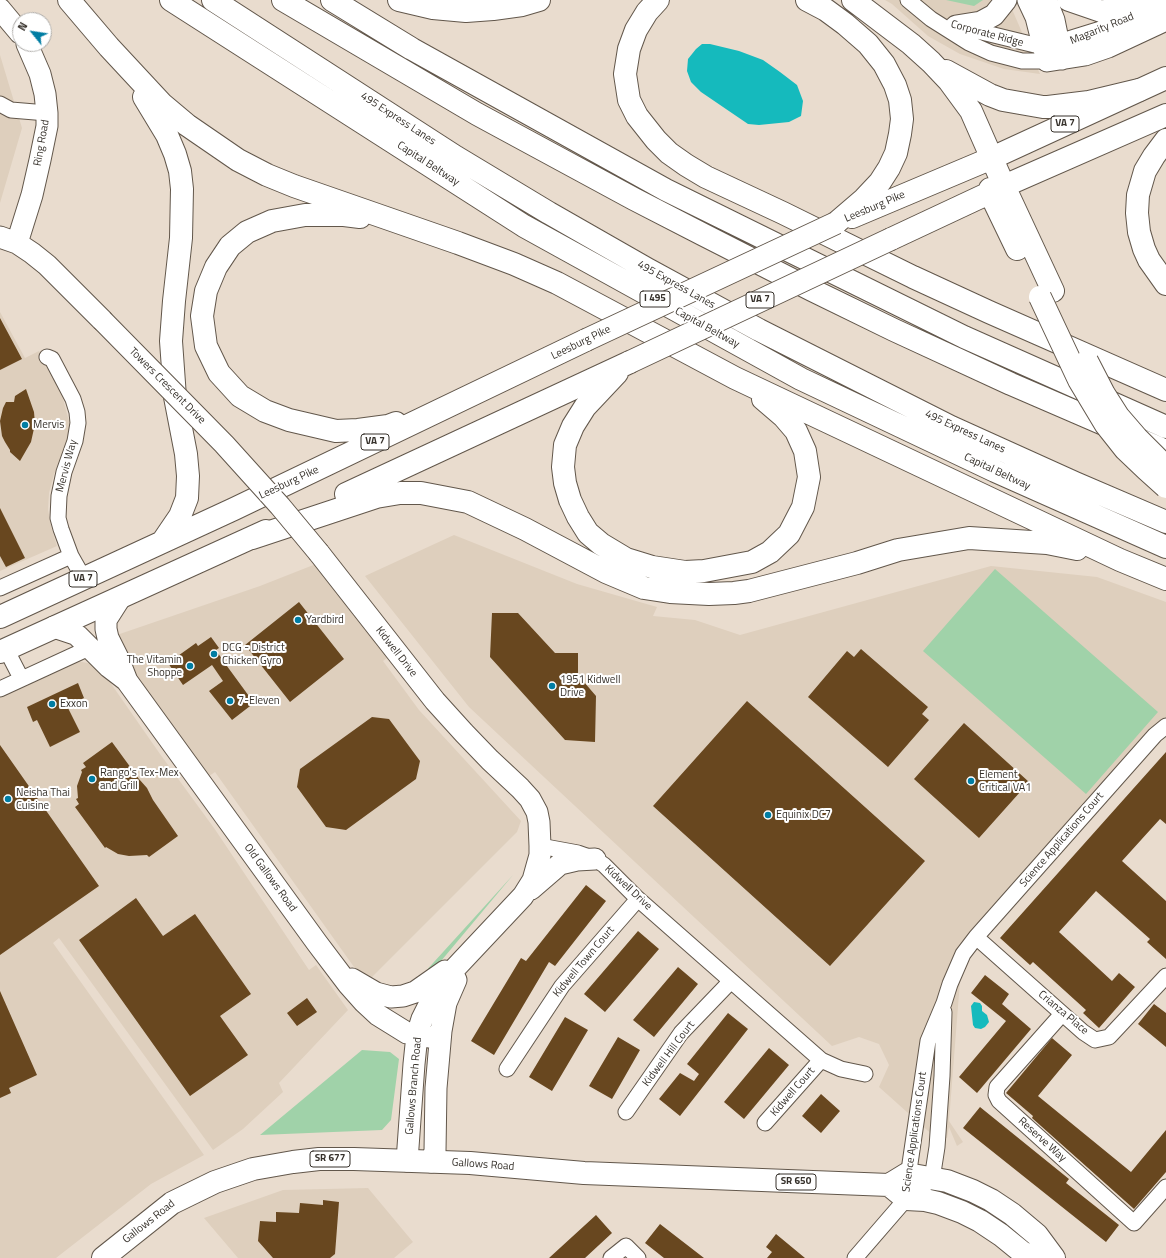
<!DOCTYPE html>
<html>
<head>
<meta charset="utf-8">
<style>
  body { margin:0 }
  #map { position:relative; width:1166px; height:1258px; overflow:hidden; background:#e9dcce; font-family:"Titillium Web",sans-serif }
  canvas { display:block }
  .north { position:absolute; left:12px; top:12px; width:40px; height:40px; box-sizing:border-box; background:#fff; border:1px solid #afadaa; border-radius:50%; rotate:300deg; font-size:11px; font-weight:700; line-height:16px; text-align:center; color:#36312b }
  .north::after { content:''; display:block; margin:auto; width:14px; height:18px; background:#007da3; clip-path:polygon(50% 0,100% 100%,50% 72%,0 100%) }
</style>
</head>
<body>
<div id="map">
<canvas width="1166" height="1258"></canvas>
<div class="north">N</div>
</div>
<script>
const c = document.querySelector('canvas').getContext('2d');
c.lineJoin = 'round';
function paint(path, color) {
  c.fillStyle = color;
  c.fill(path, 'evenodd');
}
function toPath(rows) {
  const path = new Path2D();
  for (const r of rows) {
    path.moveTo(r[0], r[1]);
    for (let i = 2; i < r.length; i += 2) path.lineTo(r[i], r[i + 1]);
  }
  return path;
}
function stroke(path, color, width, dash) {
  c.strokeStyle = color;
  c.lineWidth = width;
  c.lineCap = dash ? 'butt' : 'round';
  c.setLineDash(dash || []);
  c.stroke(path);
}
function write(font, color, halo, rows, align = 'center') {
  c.font = font + ' "Titillium Web",sans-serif';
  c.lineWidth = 4;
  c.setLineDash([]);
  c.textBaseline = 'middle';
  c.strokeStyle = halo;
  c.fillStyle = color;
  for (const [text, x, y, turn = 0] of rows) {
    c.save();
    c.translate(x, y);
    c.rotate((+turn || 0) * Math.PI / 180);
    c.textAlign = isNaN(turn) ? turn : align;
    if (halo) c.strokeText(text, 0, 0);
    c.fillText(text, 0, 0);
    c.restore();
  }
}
const commercial = toPath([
  [885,0,1008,0,1040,74,1004,69,960,54,928,36,892,4],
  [0,55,22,128,0,203],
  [0,312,25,358,39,351,62,395,70,425,69,438,65,450,54,474,49,493,48,510,52,530,57,546,0,571],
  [454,535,577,584,657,607,653,616,695,620,740,635,991,566,1097,577,1166,602,1166,726,966,957,960,981,949,1121,963,1142,957,1146,949,1127,947,1138,936,1138,879,1087,889,1065,879,1044,859,1037,832,1046,469,707,365,576],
  [321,562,393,653,383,661,419,710,521,821,517,832,370,979,359,974,215,772,200,782,108,638,260,586],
  [77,661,98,665,160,754,214,828,309,970,316,965,348,1010,279,1083,283,1092,243,1129,213,1150,59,938,53,943,204,1155,151,1184,56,1258,0,1258,0,694],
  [368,1188,413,1242,394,1258,238,1258,204,1218,283,1190]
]);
const green = toPath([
  [946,0,983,0,974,6],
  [995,569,1158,712,1086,794,923,651],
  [513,875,441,961,424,973],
  [362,1050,390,1052,399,1059,391,1120,382,1130,260,1135]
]);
const water = toPath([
  [702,44,710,44,739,51,763,60,780,72,797,85,803,101,801,116,789,122,759,125,748,124,701,92,691,82,687,71,688,59,696,49],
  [974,1002,980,1003,982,1006,982,1011,987,1015,989,1022,985,1027,981,1029,975,1028,973,1025,971,1006]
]);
const building = toPath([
  [0,318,22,359,0,370],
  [26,389,34,412,35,424,31,442,20,461,10,452,10,450,5,442,2,436,0,421,3,408,6,402,14,402,15,396],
  [0,508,25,558,6,567,0,556],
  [299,602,344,659,290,702,245,645],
  [492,613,518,613,555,653,578,653,578,675,596,696,595,742,565,740,490,657],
  [211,637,219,648,216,650,224,662,254,703,232,720,209,691,223,681,212,665,183,685,168,663,196,643,198,646],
  [861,649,928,707,922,714,929,720,888,767,808,697,847,651,854,657],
  [78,683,84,698,67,706,80,732,50,747,37,720,33,722,27,707],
  [747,701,925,861,830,966,653,806],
  [372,717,389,719,420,761,416,779,346,830,326,827,297,787,300,769],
  [964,723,1029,782,979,838,914,779],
  [112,742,139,779,147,788,153,800,178,836,149,857,147,855,129,856,118,854,106,847,105,848,75,807,79,804,76,799,78,798,77,786,82,772,81,770,86,767,83,763],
  [0,745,99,886,0,955],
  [1166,752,1166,824,1160,819,1122,861,1166,901,1166,959,1147,942,1150,939,1096,891,1059,932,1112,981,1119,973,1135,987,1099,1028,1083,1013,1086,1010,1033,962,1030,965,1000,938],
  [586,885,606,901,555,966,549,962,494,1055,471,1041,521,958,526,961],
  [136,898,163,936,195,914,251,994,220,1016,248,1055,190,1096,79,940],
  [638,931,659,949,605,1012,584,994],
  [678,967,698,984,654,1037,633,1020],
  [985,975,1009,994,1002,1004,1031,1029,977,1093,959,1077,1006,1021,971,993],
  [0,991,37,1075,9,1088,11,1093,0,1098],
  [307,998,317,1012,297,1026,287,1013],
  [1154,1004,1166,1013,1166,1047,1138,1024],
  [728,1013,748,1029,680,1116,659,1099,680,1073,694,1081,699,1074,687,1064],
  [565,1017,588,1030,552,1091,529,1077],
  [618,1037,640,1050,612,1099,589,1086],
  [1052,1038,1072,1055,1038,1096,1131,1172,1166,1130,1166,1172,1134,1209,1032,1118,1033,1116,1006,1093],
  [769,1048,789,1065,744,1119,724,1102],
  [821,1094,840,1111,821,1133,802,1116],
  [980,1107,1069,1179,1066,1183,1119,1225,1106,1242,963,1128],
  [323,1200,339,1202,335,1254,330,1258,273,1258,258,1241,260,1221,276,1222,276,1212,299,1213,300,1203,323,1205],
  [596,1215,612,1233,585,1258,549,1258],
  [660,1224,704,1258,664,1258,645,1243],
  [776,1234,805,1258,767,1258,772,1252,766,1247]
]);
const street = toPath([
  [908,0,931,19,969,43,991,53,1022,61,1047,61],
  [961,27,1043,47],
  [0,104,11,110,47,113],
  [47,357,52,359,73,399,77,412,78,423,75,441,64,472,59,496,58,518,61,529,71,556,84,579],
  [0,588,71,556],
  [6,649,21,678],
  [0,689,89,648],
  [540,846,578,853,595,859,604,865,638,899,821,1060,841,1069,865,1074],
  [976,937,1083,1032,1095,1040,1109,1037,1166,976],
  [1062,1014,997,1087,996,1095,999,1101,1134,1223,1166,1187],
  [507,1069,562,986,638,899],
  [626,1112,681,1033,731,981],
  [765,1123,821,1060],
  [907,1184,928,1041,944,1003,950,984,963,954,976,937,1155,735,1166,726],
  [611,1258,626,1246,638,1258],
  [855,1258,906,1199,932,1179,937,1147,942,1076,944,1012]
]);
const secondary = toPath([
  [1028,0,1036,17,1047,61,1085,55,1108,47,1166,20],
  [1046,0,1054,20,1062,59],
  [1068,0,1100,11,1141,7],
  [0,9,20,33],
  [956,26,981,22,994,15,1006,0],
  [1043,47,1059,45,1101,32,1166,1],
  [0,237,17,243,32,253,47,265,102,320],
  [17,243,32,195,40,160,47,126,47,113,45,94,40,74,27,44],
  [319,553,435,701,464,733,490,760,520,788,530,799,537,812,539,822,540,846,540,855,533,880,523,896,444,980,429,1005,422,1019,417,1035,414,1064,407,1161],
  [120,598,106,620,106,629,108,638,118,658,127,681,317,943,348,984,364,1002,378,1015,407,1033,440,1039],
  [54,627,75,634,78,636,109,667,126,680],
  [531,889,560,864,577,860,595,859],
  [352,979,376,993,391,997,403,996,415,992,445,971],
  [431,1162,435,1151,436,1088,441,1031,446,1003,456,980]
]);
const primary = toPath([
  [992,158,1166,78],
  [1004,186,1166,115],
  [889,1185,906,1199,925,1200,938,1203,962,1212,980,1221,1001,1235,1022,1252,1032,1258],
  [103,1258,172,1203,215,1182,253,1169,293,1162,319,1159,354,1159,470,1163,584,1173,889,1185,907,1174,947,1181,973,1191,991,1200,1012,1214,1037,1235,1054,1258]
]);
const highway = toPath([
  [69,0,109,47,162,104,187,125,238,160,267,175,294,186,458,243,514,264,557,283,735,378,1120,560,1166,579],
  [171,0,524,226,801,379,995,471,1166,547],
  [213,0,456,157,549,213,647,269,759,330,951,427,1075,483,1166,522],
  [283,0,477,114,634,199,702,234,812,290,894,330,1011,384,1166,451],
  [332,0,412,49,666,190,964,337,1166,427],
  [399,0,433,8,466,11,493,9,522,5,539,0],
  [658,0,647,12,636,30,629,49,625,74,629,100,637,116,656,140,669,153,686,165,706,177,783,213,913,277,989,312,1166,390],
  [807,0,826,10,845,24,868,44,884,64,895,85,900,100,902,119,900,134,896,153,889,168,880,182,864,199,836,223],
  [853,0,911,44,931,62,949,81,971,111,1004,186,1053,291],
  [946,71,990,95,1003,100,1043,107,1048,107,1089,102,1139,90],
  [144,97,167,135,175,154,180,171,182,189,181,238,174,301,171,341,175,397,186,454,188,476,187,498,180,516,163,541],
  [1166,140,1154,156,1145,171,1138,195,1137,213,1139,232,1144,249,1149,260,1166,284],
  [990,189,990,193,1017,249],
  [360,217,344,215,305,215,272,221,247,232,230,246,216,267,206,291,202,316,206,346,219,373,240,396,265,411,289,420,336,431,358,430,388,426,396,423],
  [852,217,992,158],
  [891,239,1002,187],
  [617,373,585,407,573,426,565,445,563,467,565,483,570,500,578,517,588,533,601,544,626,559,652,567,685,572,704,571,752,562,770,552,789,534,803,507,809,477,805,451,796,431,784,417,763,399],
  [346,494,630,362],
  [252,538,376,497,400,493,421,493,468,502,525,529,606,572,644,588,670,592,709,594,734,593,749,591,857,563,898,550,969,538,1047,543,1077,549],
  [0,617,234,509,586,340],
  [0,652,266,531]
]);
const secondaryBridge = toPath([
  [102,320,224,444,280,506,319,553]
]);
const highwayBridge = toPath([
  [1040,297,1079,380,1106,425,1125,449,1146,469,1166,487],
  [586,340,836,223],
  [1087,361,1104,394,1118,416,1137,438,1166,467],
  [630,362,891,239]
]);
const markers = [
  [25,425,4,"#007da3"],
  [298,620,4,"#007da3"],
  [214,654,4,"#007da3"],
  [190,666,4,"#007da3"],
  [552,686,4,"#007da3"],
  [230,701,4,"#007da3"],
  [52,704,4,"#007da3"],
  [92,779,4,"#007da3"],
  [971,781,4,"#007da3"],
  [8,799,4,"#007da3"],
  [768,815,4,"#007da3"]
];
const shields = [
  [1065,124,28],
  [655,299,30],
  [760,300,28],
  [375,442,28],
  [83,579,28],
  [330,1159,40],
  [796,1182,40]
];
const shieldNames = [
  ["VA 7",1065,124],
  ["I 495",655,299],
  ["VA 7",760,300],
  ["VA 7",375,442],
  ["VA 7",83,579],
  ["SR 677",330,1159],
  ["SR 650",796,1182]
];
const streetNames = [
  ["Magarity Road",1102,29,-22],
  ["Corporate Ridge",987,34,15],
  ["495 Express Lanes",398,119,33],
  ["Ring Road",42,143,-80],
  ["Capital Beltway",428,164,33],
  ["Leesburg Pike",875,207,-23],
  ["495 Express Lanes",676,285,29],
  ["Capital Beltway",707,328,29],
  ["Leesburg Pike",581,343,-26],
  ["Towers Crescent Drive",167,386,45],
  ["495 Express Lanes",965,432,25],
  ["Mervis Way",67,466,-75],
  ["Capital Beltway",997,472,25],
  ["Leesburg Pike",289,483,-25],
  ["Kidwell Drive",396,652,52],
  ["Science Applications Court",1062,840,-49],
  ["Old Gallows Road",270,878,54],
  ["Kidwell Drive",628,888,43],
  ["Kidwell Town Court",584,962,-50],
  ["Crianza Place",1063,1013,40],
  ["Kidwell Hill Court",669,1054,-53],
  ["Gallows Branch Road",414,1086,-85],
  ["Kidwell Court",793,1092,-49],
  ["Science Applications Court",915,1132,-82],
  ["Reserve Way",1042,1140,42],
  ["Gallows Road",483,1165,4],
  ["Gallows Road",149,1222,-38]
];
const poiNames = [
  ["Mervis",33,425],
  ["Yardbird",306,620],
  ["DCG - District",222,648],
  ["Chicken Gyro",222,661],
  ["The Vitamin",182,660,"right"],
  ["Shoppe",182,673,"right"],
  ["1951 Kidwell",560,680],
  ["Drive",560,693],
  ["7-Eleven",238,701],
  ["Exxon",60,704],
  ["Rango's Tex-Mex",100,773],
  ["and Grill",100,786],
  ["Element",979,775],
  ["Critical VA1",979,788],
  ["Neisha Thai",16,793],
  ["Cuisine",16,806],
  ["Equinix DC7",776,815]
];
paint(commercial, '#decfbd');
paint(green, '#a0d2a9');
paint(water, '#15babd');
paint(building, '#68471f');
stroke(street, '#62574b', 17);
stroke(secondary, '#62574b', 23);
stroke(primary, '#62574b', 24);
stroke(highway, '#62574b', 24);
stroke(street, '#fff', 15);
stroke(secondary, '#fff', 21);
stroke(primary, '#fff', 22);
stroke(highway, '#fff', 22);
stroke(secondaryBridge, '#62574b', 23, []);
stroke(highwayBridge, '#62574b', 24, []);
stroke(secondaryBridge, '#fff', 21);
stroke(highwayBridge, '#fff', 22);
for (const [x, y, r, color] of markers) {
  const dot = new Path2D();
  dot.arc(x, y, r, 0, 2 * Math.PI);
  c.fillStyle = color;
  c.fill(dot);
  stroke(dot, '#fff', 1.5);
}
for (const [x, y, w] of shields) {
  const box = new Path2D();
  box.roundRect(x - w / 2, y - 8, w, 16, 3);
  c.fillStyle = '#fff';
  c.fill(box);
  stroke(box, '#36312b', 1);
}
write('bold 10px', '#36312b', null, shieldNames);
write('11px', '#36312b', '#fff', streetNames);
write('11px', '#36312b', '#fff', poiNames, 'left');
</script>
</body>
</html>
